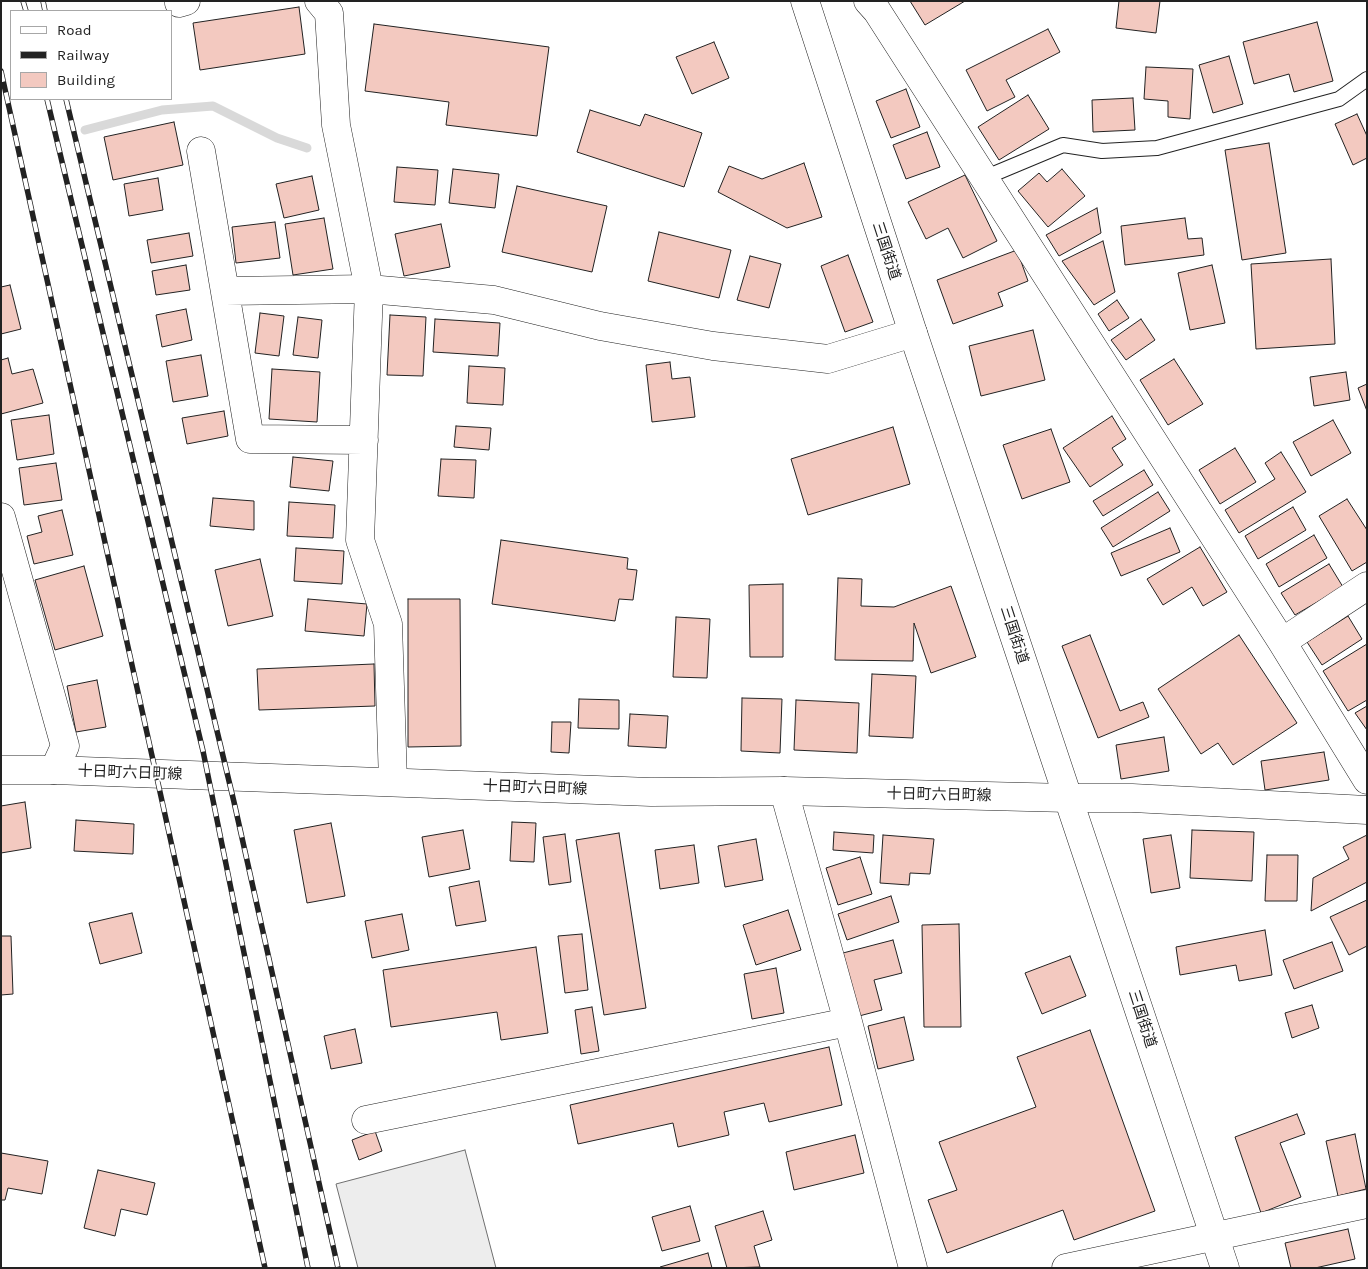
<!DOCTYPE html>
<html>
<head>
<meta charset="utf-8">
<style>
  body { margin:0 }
  #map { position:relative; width:1368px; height:1269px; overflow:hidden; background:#fff; font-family:Karla,sans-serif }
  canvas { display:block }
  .frame { position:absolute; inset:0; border:2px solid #222; pointer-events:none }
  .legend { position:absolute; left:10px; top:10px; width:162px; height:90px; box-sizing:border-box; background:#fff; border:1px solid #a7a7a7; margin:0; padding:6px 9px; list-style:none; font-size:15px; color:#222 }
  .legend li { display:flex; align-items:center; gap:10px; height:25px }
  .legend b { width:25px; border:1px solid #a7a7a7 }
</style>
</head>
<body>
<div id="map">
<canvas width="1368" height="1269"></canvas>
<div class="frame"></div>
<ul class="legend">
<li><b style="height:6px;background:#fff"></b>Road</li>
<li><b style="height:6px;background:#222"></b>Railway</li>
<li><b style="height:14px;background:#f3c9c0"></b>Building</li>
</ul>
</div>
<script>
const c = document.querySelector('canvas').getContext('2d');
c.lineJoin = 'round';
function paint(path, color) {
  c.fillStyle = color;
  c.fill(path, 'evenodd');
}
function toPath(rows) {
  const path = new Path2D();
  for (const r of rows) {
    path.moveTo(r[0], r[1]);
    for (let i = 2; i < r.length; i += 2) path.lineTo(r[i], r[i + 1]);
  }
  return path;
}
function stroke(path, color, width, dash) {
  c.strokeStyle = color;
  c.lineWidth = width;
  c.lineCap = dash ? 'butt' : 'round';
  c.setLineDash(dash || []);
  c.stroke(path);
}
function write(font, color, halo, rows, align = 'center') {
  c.font = font + ' Karla,"Noto Sans JP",sans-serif';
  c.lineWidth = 4;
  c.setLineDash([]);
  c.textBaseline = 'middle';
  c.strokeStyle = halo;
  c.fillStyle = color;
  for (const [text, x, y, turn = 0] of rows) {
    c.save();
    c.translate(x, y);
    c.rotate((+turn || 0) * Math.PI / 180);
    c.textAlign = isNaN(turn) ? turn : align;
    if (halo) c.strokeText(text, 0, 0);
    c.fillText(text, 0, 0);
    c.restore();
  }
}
const parking = toPath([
  [465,1150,496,1268,358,1268,336,1184,465,1150]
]);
const stream = toPath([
  [85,130,162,110,213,106,277,138,307,148]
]);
const building = toPath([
  [910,1,965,1,925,25,910,1],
  [1119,1,1160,1,1156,33,1116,28,1119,1],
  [299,7,305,54,200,70,193,23,299,7],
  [1317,22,1333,81,1294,92,1289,74,1254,84,1243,42,1317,22],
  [374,24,549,47,537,136,446,125,449,102,365,91,374,24],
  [1048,29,1060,52,1006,80,1015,97,987,111,966,70,1048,29],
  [714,42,729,78,692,94,676,57,714,42],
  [1229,56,1243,104,1213,113,1199,65,1229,56],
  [1146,67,1193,69,1190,119,1168,117,1168,101,1144,99,1146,67],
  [906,89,920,127,891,138,876,101,906,89],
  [1028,95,1049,129,999,160,978,127,1028,95],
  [1133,98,1135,130,1093,132,1092,100,1133,98],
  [590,110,640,126,645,114,702,133,684,187,577,152,590,110],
  [1357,114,1367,136,1367,158,1353,165,1335,124,1357,114],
  [174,122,183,165,113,180,104,137,174,122],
  [927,132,940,167,906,179,893,145,927,132],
  [1269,143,1286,253,1242,260,1225,150,1269,143],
  [804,163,822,217,787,228,718,192,729,166,762,179,804,163],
  [397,167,438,170,435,205,394,202,397,167],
  [453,169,499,174,495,208,449,203,453,169],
  [1062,169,1085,196,1048,227,1018,191,1039,173,1047,182,1062,169],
  [965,175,997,241,963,258,948,228,926,239,908,202,965,175],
  [312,176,319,210,284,218,276,184,312,176],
  [158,178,163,210,129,216,124,184,158,178],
  [517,186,607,206,592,272,502,252,517,186],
  [1097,208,1101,233,1059,256,1046,235,1097,208],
  [324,218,333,269,293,275,285,224,324,218],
  [1185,218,1188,239,1202,238,1204,255,1125,265,1121,226,1185,218],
  [275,222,280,258,236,263,232,227,275,222],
  [441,224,450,267,404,276,395,234,441,224],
  [659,232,731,250,719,298,648,281,659,232],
  [189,233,193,256,151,263,147,240,189,233],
  [1103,241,1115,292,1094,305,1062,261,1103,241],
  [1017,250,1028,281,998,293,1003,306,953,324,937,280,1017,250],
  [848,255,873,322,845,332,821,266,848,255],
  [750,256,781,264,769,308,737,300,750,256],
  [1331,259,1335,344,1256,349,1251,264,1331,259],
  [186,265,190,290,156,295,152,271,186,265],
  [1212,265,1225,323,1190,330,1178,273,1212,265],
  [10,285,21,329,1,334,1,287,10,285],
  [1117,300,1129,318,1109,331,1098,314,1117,300],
  [186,309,192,340,162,347,156,315,186,309],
  [260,313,284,316,279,356,255,353,260,313],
  [390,315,426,317,423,376,387,375,390,315],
  [298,317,322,320,318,358,293,355,298,317],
  [435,319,500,323,498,356,433,352,435,319],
  [1141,319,1155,340,1126,360,1111,340,1141,319],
  [1033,330,1045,380,981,396,969,346,1033,330],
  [201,355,208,396,173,402,166,361,201,355],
  [8,358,12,374,33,369,43,403,1,414,1,360,8,358],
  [1174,359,1203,404,1168,425,1140,380,1174,359],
  [670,362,672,379,690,377,695,417,652,422,646,365,670,362],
  [469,366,505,368,503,405,467,403,469,366],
  [272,369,320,372,317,422,269,419,272,369],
  [1346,372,1350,400,1314,406,1310,377,1346,372],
  [1367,384,1367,411,1358,388,1367,384],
  [224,411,228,436,187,444,182,418,224,411],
  [49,415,54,454,17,460,11,420,49,415],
  [1112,416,1126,439,1112,448,1123,465,1090,487,1063,448,1112,416],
  [1333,420,1351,453,1311,476,1293,442,1333,420],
  [456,426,491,428,489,450,454,447,456,426],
  [893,427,910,484,808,515,791,459,893,427],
  [1051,429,1070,482,1022,499,1003,445,1051,429],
  [1235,448,1256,482,1220,504,1199,470,1235,448],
  [1281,452,1306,492,1239,533,1225,510,1275,479,1265,463,1281,452],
  [293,457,333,461,329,491,290,487,293,457],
  [441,459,476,460,474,498,438,496,441,459],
  [56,463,62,500,24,505,19,468,56,463],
  [1144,470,1153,485,1103,516,1093,501,1144,470],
  [1158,492,1170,511,1113,547,1101,528,1158,492],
  [213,498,254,501,254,530,210,526,213,498],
  [1347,499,1367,530,1367,562,1352,571,1319,516,1347,499],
  [289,502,335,505,333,538,287,536,289,502],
  [1293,507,1306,530,1258,559,1245,536,1293,507],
  [62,510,73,555,34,564,27,536,42,532,38,516,62,510],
  [1170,528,1180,552,1121,576,1111,553,1170,528],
  [1314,535,1327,558,1279,587,1266,564,1314,535],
  [501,540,628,558,627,569,637,570,633,600,619,599,615,621,492,604,501,540],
  [1200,547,1227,592,1203,606,1192,587,1163,605,1147,579,1200,547],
  [296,548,344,551,342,584,294,581,296,548],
  [260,559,273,616,228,626,215,570,260,559],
  [1329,564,1343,587,1295,615,1281,593,1329,564],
  [84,566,103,636,55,650,35,580,84,566],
  [838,578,862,579,861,606,894,607,951,586,976,657,931,673,914,623,913,661,835,660,838,578],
  [783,584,783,657,750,657,749,585,783,584],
  [308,599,367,604,364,636,305,631,308,599],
  [408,599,460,599,461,746,408,747,408,599],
  [1348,616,1362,639,1322,665,1307,642,1348,616],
  [676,617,710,619,707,678,673,677,676,617],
  [1090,635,1120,711,1143,702,1149,717,1098,738,1062,646,1090,635],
  [1239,635,1297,723,1233,765,1218,743,1201,754,1158,689,1239,635],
  [1367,644,1367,700,1348,711,1323,671,1367,644],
  [374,664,375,706,259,710,257,669,374,664],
  [872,674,916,676,913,738,869,736,872,674],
  [97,680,106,727,76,732,67,686,97,680],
  [742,698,782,699,780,753,741,751,742,698],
  [579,699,619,700,619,729,578,728,579,699],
  [796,700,859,703,857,753,794,750,796,700],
  [1367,706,1367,730,1355,713,1367,706],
  [630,714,668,716,666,748,628,746,630,714],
  [552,722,571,722,569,753,551,752,552,722],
  [1164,737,1169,771,1121,779,1116,745,1164,737],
  [1324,752,1329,780,1265,790,1261,761,1324,752],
  [25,802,31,848,1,853,1,806,25,802],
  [76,820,134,824,133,854,74,851,76,820],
  [512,822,536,823,534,862,510,861,512,822],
  [331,823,345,896,307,903,294,830,331,823],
  [463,830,470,869,429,877,422,837,463,830],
  [1192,830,1254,832,1252,881,1190,878,1192,830],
  [834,832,874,835,873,853,833,850,834,832],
  [619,833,646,1008,604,1015,576,840,619,833],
  [565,834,571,882,549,885,543,837,565,834],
  [883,835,934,839,930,874,910,873,909,885,880,883,883,835],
  [1171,835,1180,888,1151,893,1143,839,1171,835],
  [1367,835,1367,882,1311,911,1313,878,1349,859,1343,847,1367,835],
  [756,839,763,880,725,887,718,846,756,839],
  [694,845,699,883,660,889,655,850,694,845],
  [1267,855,1298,855,1297,901,1265,901,1267,855],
  [860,857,872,894,838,905,826,868,860,857],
  [479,881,486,921,456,926,449,887,479,881],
  [891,896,899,922,847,940,838,914,891,896],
  [1367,900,1367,946,1349,955,1330,917,1367,900],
  [788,910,801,950,756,965,743,925,788,910],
  [132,913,142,953,100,964,89,923,132,913],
  [402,914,409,950,372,958,365,921,402,914],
  [959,924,961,1027,924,1027,922,925,959,924],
  [1265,930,1272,975,1239,981,1236,965,1180,975,1176,947,1265,930],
  [582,934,588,990,565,993,558,936,582,934],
  [1,936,11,936,13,994,1,995,1,936],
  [893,940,902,973,874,980,882,1010,859,1016,843,953,893,940],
  [1332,942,1343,971,1294,989,1283,960,1332,942],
  [536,947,548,1033,501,1040,497,1012,391,1027,383,970,536,947],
  [1070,956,1086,996,1042,1014,1025,973,1070,956],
  [776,968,784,1013,752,1019,744,974,776,968],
  [1312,1005,1319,1028,1292,1038,1285,1013,1312,1005],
  [592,1007,599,1051,581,1054,575,1010,592,1007],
  [904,1017,914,1060,878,1069,868,1026,904,1017],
  [355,1029,362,1063,331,1069,324,1036,355,1029],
  [1090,1030,1155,1211,1074,1240,1063,1210,947,1253,928,1200,957,1190,939,1142,1036,1107,1017,1057,1090,1030],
  [829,1047,842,1105,769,1122,764,1103,724,1112,729,1135,678,1147,673,1123,578,1144,570,1105,829,1047],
  [1297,1114,1305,1134,1280,1143,1301,1197,1261,1213,1235,1137,1297,1114],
  [375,1131,382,1151,359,1160,352,1140,375,1131],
  [1355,1134,1366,1189,1338,1196,1326,1141,1355,1134],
  [855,1135,864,1173,794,1190,786,1152,855,1135],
  [1,1153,48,1161,42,1194,8,1188,5,1200,1,1200,1,1153],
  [98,1170,155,1183,147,1215,121,1209,115,1236,84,1228,98,1170],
  [690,1206,700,1241,662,1251,652,1217,690,1206],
  [763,1211,772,1240,754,1246,760,1267,727,1268,715,1226,763,1211],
  [1348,1229,1355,1259,1315,1268,1291,1268,1285,1243,1348,1229],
  [708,1253,712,1268,660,1268,660,1267,708,1253]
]);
const service = toPath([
  [984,178,1063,145,1102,151,1157,148,1339,99,1367,79]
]);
const minor = toPath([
  [319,1,329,13,336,125,369,289,360,540,388,624,393,782],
  [868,1,877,11,1282,642,1367,780],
  [179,3,186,1],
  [201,151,250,439,364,440],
  [225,291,369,289,494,300,600,326,713,346,828,359,913,333],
  [1,517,65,746,54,770],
  [1282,642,1367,586],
  [784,791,848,1022,913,1268],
  [1068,798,1132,798,1367,810],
  [366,1120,848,1022],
  [1066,1268,1367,1204]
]);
const primary = toPath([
  [1,770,54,770,651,792,784,791,1068,798]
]);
const trunk = toPath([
  [805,1,913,333,1225,1268]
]);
const rail = toPath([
  [23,1,26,11],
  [43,1,45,11],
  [1,71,265,1268],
  [47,99,203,751,308,1268],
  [66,99,234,802,338,1268]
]);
const streetNames = [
  ["三国街道",886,251,72],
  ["三国街道",1014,635,72],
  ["十日町六日町線",130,773,2],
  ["十日町六日町線",535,788,2],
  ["十日町六日町線",939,795,1],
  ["三国街道",1142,1019,72]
];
paint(parking, '#ededed');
stroke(parking, '#6f6f6f', 1);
stroke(stream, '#d9d9d9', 9);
paint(building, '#f3c9c0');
stroke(building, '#222', 1);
stroke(service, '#222', 16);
stroke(minor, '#222', 29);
stroke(primary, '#222', 29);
stroke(trunk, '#222', 29);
stroke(service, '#fff', 14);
stroke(minor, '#fff', 28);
stroke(primary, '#fff', 28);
stroke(trunk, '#fff', 28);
stroke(rail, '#222', 5.5);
stroke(rail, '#fff', 4, [11]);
write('15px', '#222', '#fff', streetNames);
</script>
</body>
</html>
